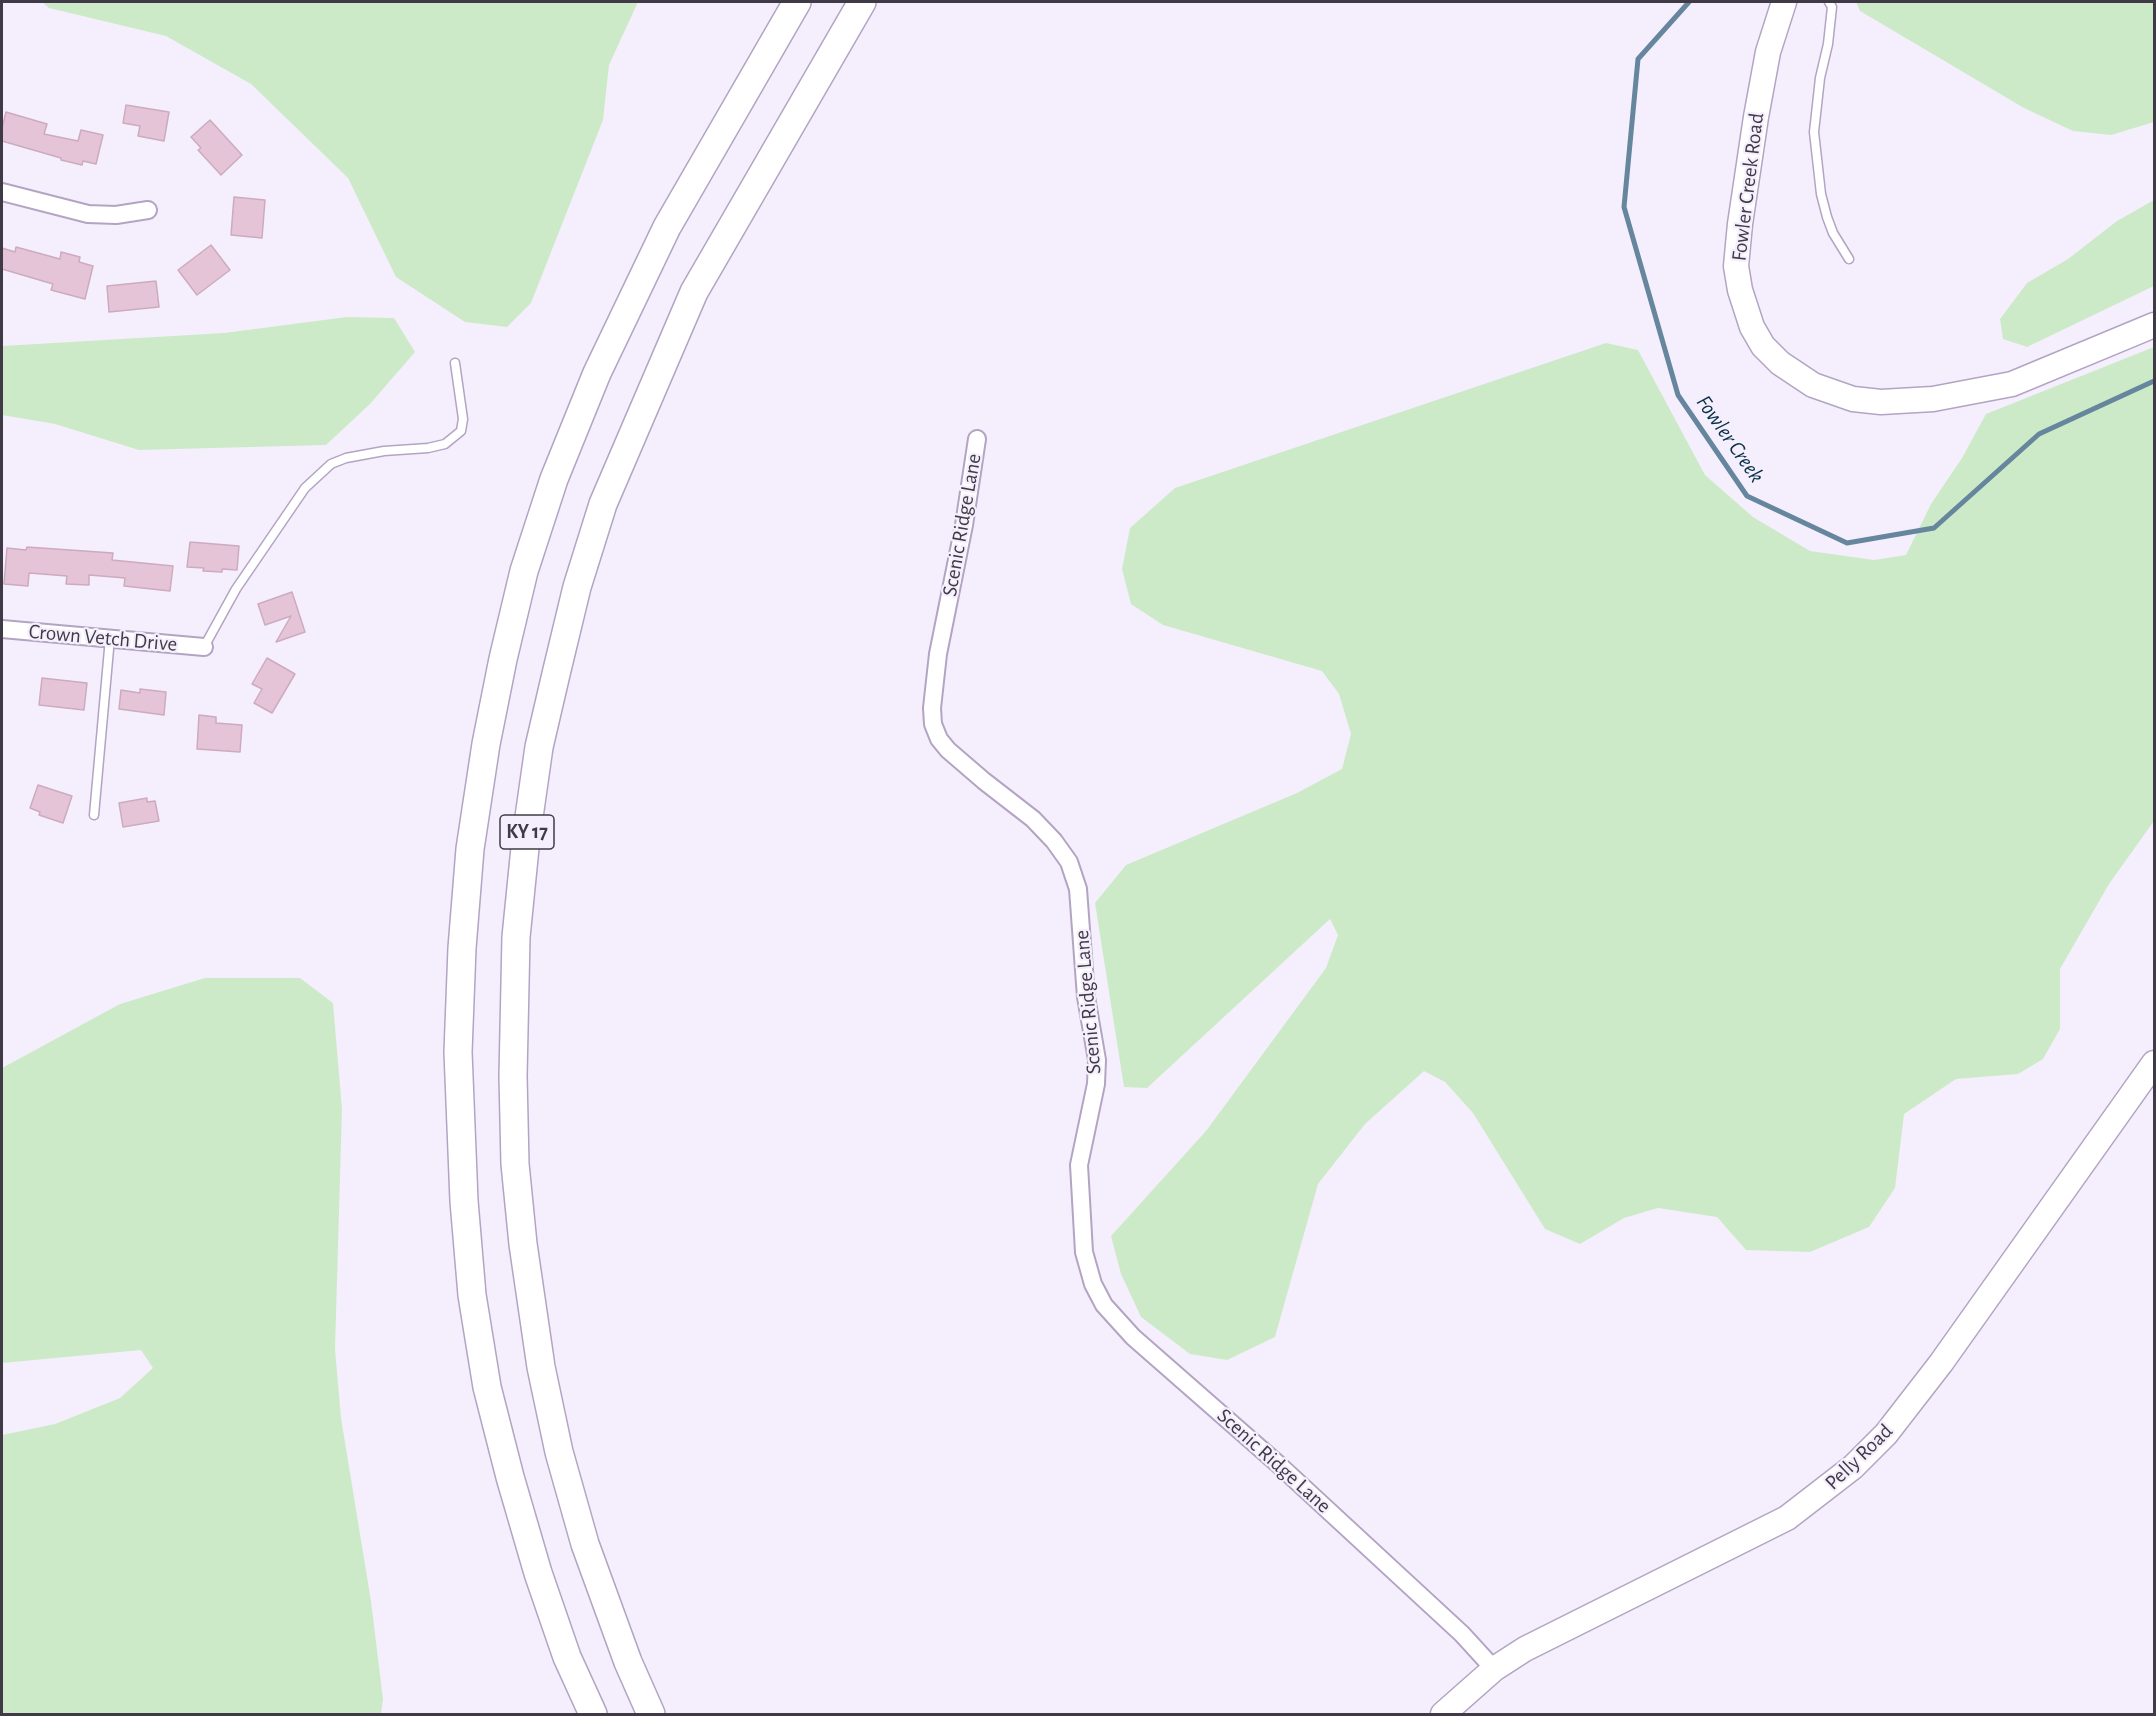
<!DOCTYPE html>
<html>
<head>
<meta charset="utf-8">
<style>
  body { margin:0 }
  #map { position:relative; width:2156px; height:1716px; overflow:hidden; background:#f5effd; font-family:"Alegreya Sans",sans-serif }
  canvas { display:block }
  .frame { position:absolute; inset:0; border:3px solid #403a46; pointer-events:none }
</style>
</head>
<body>
<div id="map">
<canvas width="2156" height="1716"></canvas>
<div class="frame"></div>
</div>
<script>
const c = document.querySelector('canvas').getContext('2d');
c.lineJoin = 'round';
function paint(path, color) {
  c.fillStyle = color;
  c.fill(path, 'evenodd');
}
function toPath(rows) {
  const path = new Path2D();
  for (const r of rows) {
    path.moveTo(r[0], r[1]);
    for (let i = 2; i < r.length; i += 2) path.lineTo(r[i], r[i + 1]);
  }
  return path;
}
function stroke(path, color, width, dash) {
  c.strokeStyle = color;
  c.lineWidth = width;
  c.lineCap = dash ? 'butt' : 'round';
  c.setLineDash(dash || []);
  c.stroke(path);
}
function write(font, color, halo, rows, align = 'center') {
  c.font = font + ' "Alegreya Sans",sans-serif';
  c.lineWidth = 4.5;
  c.setLineDash([]);
  c.textBaseline = 'middle';
  c.strokeStyle = halo;
  c.fillStyle = color;
  for (const [text, x, y, turn = 0] of rows) {
    c.save();
    c.translate(x, y);
    c.rotate((+turn || 0) * Math.PI / 180);
    c.textAlign = isNaN(turn) ? turn : align;
    if (halo) c.strokeText(text, 0, 0);
    c.fillText(text, 0, 0);
    c.restore();
  }
}
const green = toPath([
  [42,2,638,2,609,65,603,120,531,303,507,327,465,322,396,277,348,178,251,84,166,36,49,8],
  [1856,2,2154,2,2154,122,2111,135,2073,131,2024,108,1860,11],
  [2154,200,2154,286,2027,347,2003,339,2000,319,2027,283,2068,259,2117,221],
  [347,317,394,318,415,352,370,404,326,445,139,450,55,424,2,415,2,346,224,333],
  [1606,343,1638,350,1705,475,1753,517,1810,551,1874,560,1906,555,1931,504,1962,458,1986,414,2154,347,2154,821,2109,884,2060,969,2060,1029,2043,1059,2018,1074,1956,1079,1904,1114,1895,1188,1869,1227,1810,1252,1746,1250,1717,1217,1658,1208,1624,1218,1580,1244,1545,1229,1473,1113,1445,1082,1424,1071,1365,1124,1318,1184,1275,1337,1227,1360,1190,1354,1141,1317,1121,1274,1111,1236,1206,1131,1326,968,1338,935,1330,919,1147,1088,1124,1087,1095,903,1126,865,1297,793,1342,769,1351,734,1339,694,1322,671,1163,625,1131,604,1122,569,1130,528,1175,488],
  [205,978,300,978,333,1003,342,1109,335,1349,341,1418,371,1601,383,1699,381,1714,2,1714,2,1435,55,1424,120,1398,153,1368,141,1350,2,1363,2,1068,120,1004]
]);
const stream = toPath([
  [1689,2,1638,59,1624,207,1678,395,1747,496,1847,543,1934,528,2039,434,2154,381]
]);
const building = toPath([
  [126,105,169,112,164,141,138,136,140,126,123,123,126,105],
  [6,112,47,124,44,134,78,141,81,130,103,135,96,164,83,161,82,165,61,160,61,158,2,141,2,128,6,112],
  [210,120,242,155,221,175,198,150,201,148,191,137,210,120],
  [234,197,265,200,262,238,231,235,234,197],
  [211,245,230,270,197,295,178,270,211,245],
  [16,247,60,259,61,252,80,257,79,262,93,266,85,299,51,290,53,284,2,269,2,248,15,252,16,247],
  [156,281,159,307,109,312,107,286,156,281],
  [190,542,239,546,237,570,222,569,222,572,203,571,204,568,187,567,190,542],
  [27,547,113,553,112,560,173,566,170,591,124,586,125,578,89,575,89,585,66,584,67,576,29,573,28,586,4,584,7,548,26,550,27,547],
  [292,592,305,632,276,642,291,616,265,625,258,604,292,592],
  [267,658,295,674,272,713,254,703,262,689,252,684,267,658],
  [42,678,87,683,84,710,39,705,42,678],
  [140,689,166,692,164,715,119,709,121,690,140,693,140,689],
  [199,715,216,717,216,723,242,725,240,752,197,749,199,715],
  [38,785,72,796,63,823,39,815,40,812,30,808,38,785],
  [147,798,147,802,155,801,159,821,123,827,119,803,147,798]
]);
const lane = toPath([
  [1829,2,1832,7,1828,44,1820,78,1814,132,1821,194,1827,217,1833,233,1849,259],
  [204,647,236,589,305,488,331,464,346,458,384,451,428,448,445,444,461,431,463,419,455,363],
  [94,815,110,638]
]);
const street = toPath([
  [2,192,88,214,116,215,148,210],
  [977,439,964,525,938,654,932,708,933,724,939,739,948,750,984,781,1033,819,1054,841,1069,862,1078,889,1086,997,1097,1060,1096,1084,1079,1165,1084,1252,1093,1284,1104,1305,1133,1337,1278,1464,1462,1634,1494,1669],
  [2,629,204,647]
]);
const secondary = toPath([
  [1784,2,1768,52,1756,117,1740,224,1736,266,1740,290,1752,327,1763,346,1780,363,1813,385,1853,399,1881,402,1933,399,2012,384,2154,325],
  [1443,1714,1494,1669,1525,1649,1787,1518,1853,1467,1886,1434,1941,1363,2154,1063]
]);
const primary = toPath([
  [593,1714,567,1657,538,1573,510,1477,487,1387,472,1295,464,1201,458,1052,462,948,470,849,486,744,503,659,524,571,554,479,597,373,667,227,797,2],
  [651,1714,628,1662,585,1544,559,1452,541,1367,523,1244,515,1164,513,1076,516,937,526,838,539,747,556,674,577,587,603,504,694,292,862,2]
]);
const shields = [
  [527,832,54]
];
const shieldNames = [
  ["KY 17",527,832]
];
const streetNames = [
  ["Fowler Creek Road",1748,187,-83],
  ["Scenic Ridge Lane",962,525,-80],
  ["Crown Vetch Drive",103,638,5],
  ["Scenic Ridge Lane",1088,1002,-95],
  ["Pelly Road",1859,1457,-44],
  ["Scenic Ridge Lane",1274,1461,42]
];
const waterNames = [
  ["Fowler Creek",1730,439,55]
];
paint(green, '#cdeac8');
stroke(stream, '#66869e', 5);
paint(building, '#e6c4d7');
stroke(building, '#ccabbf', 1.5);
stroke(lane, '#b3a4c3', 11);
stroke(street, '#b3a4c3', 20);
stroke(secondary, '#b3a4c3', 27);
stroke(primary, '#b3a4c3', 30);
stroke(lane, '#fff', 8);
stroke(street, '#fff', 16);
stroke(secondary, '#fff', 24);
stroke(primary, '#fff', 27);
for (const [x, y, w] of shields) {
  const box = new Path2D();
  box.roundRect(x - w / 2, y - 17, w, 34, 4.5);
  c.fillStyle = '#f5effd';
  c.fill(box);
  stroke(box, '#403a46', 1.5);
}
write('bold 20px', '#403a46', null, shieldNames);
write('21px', '#403a46', '#f5effd', streetNames);
write('italic 22px', '#083046', '#f5effd', waterNames);
</script>
</body>
</html>
